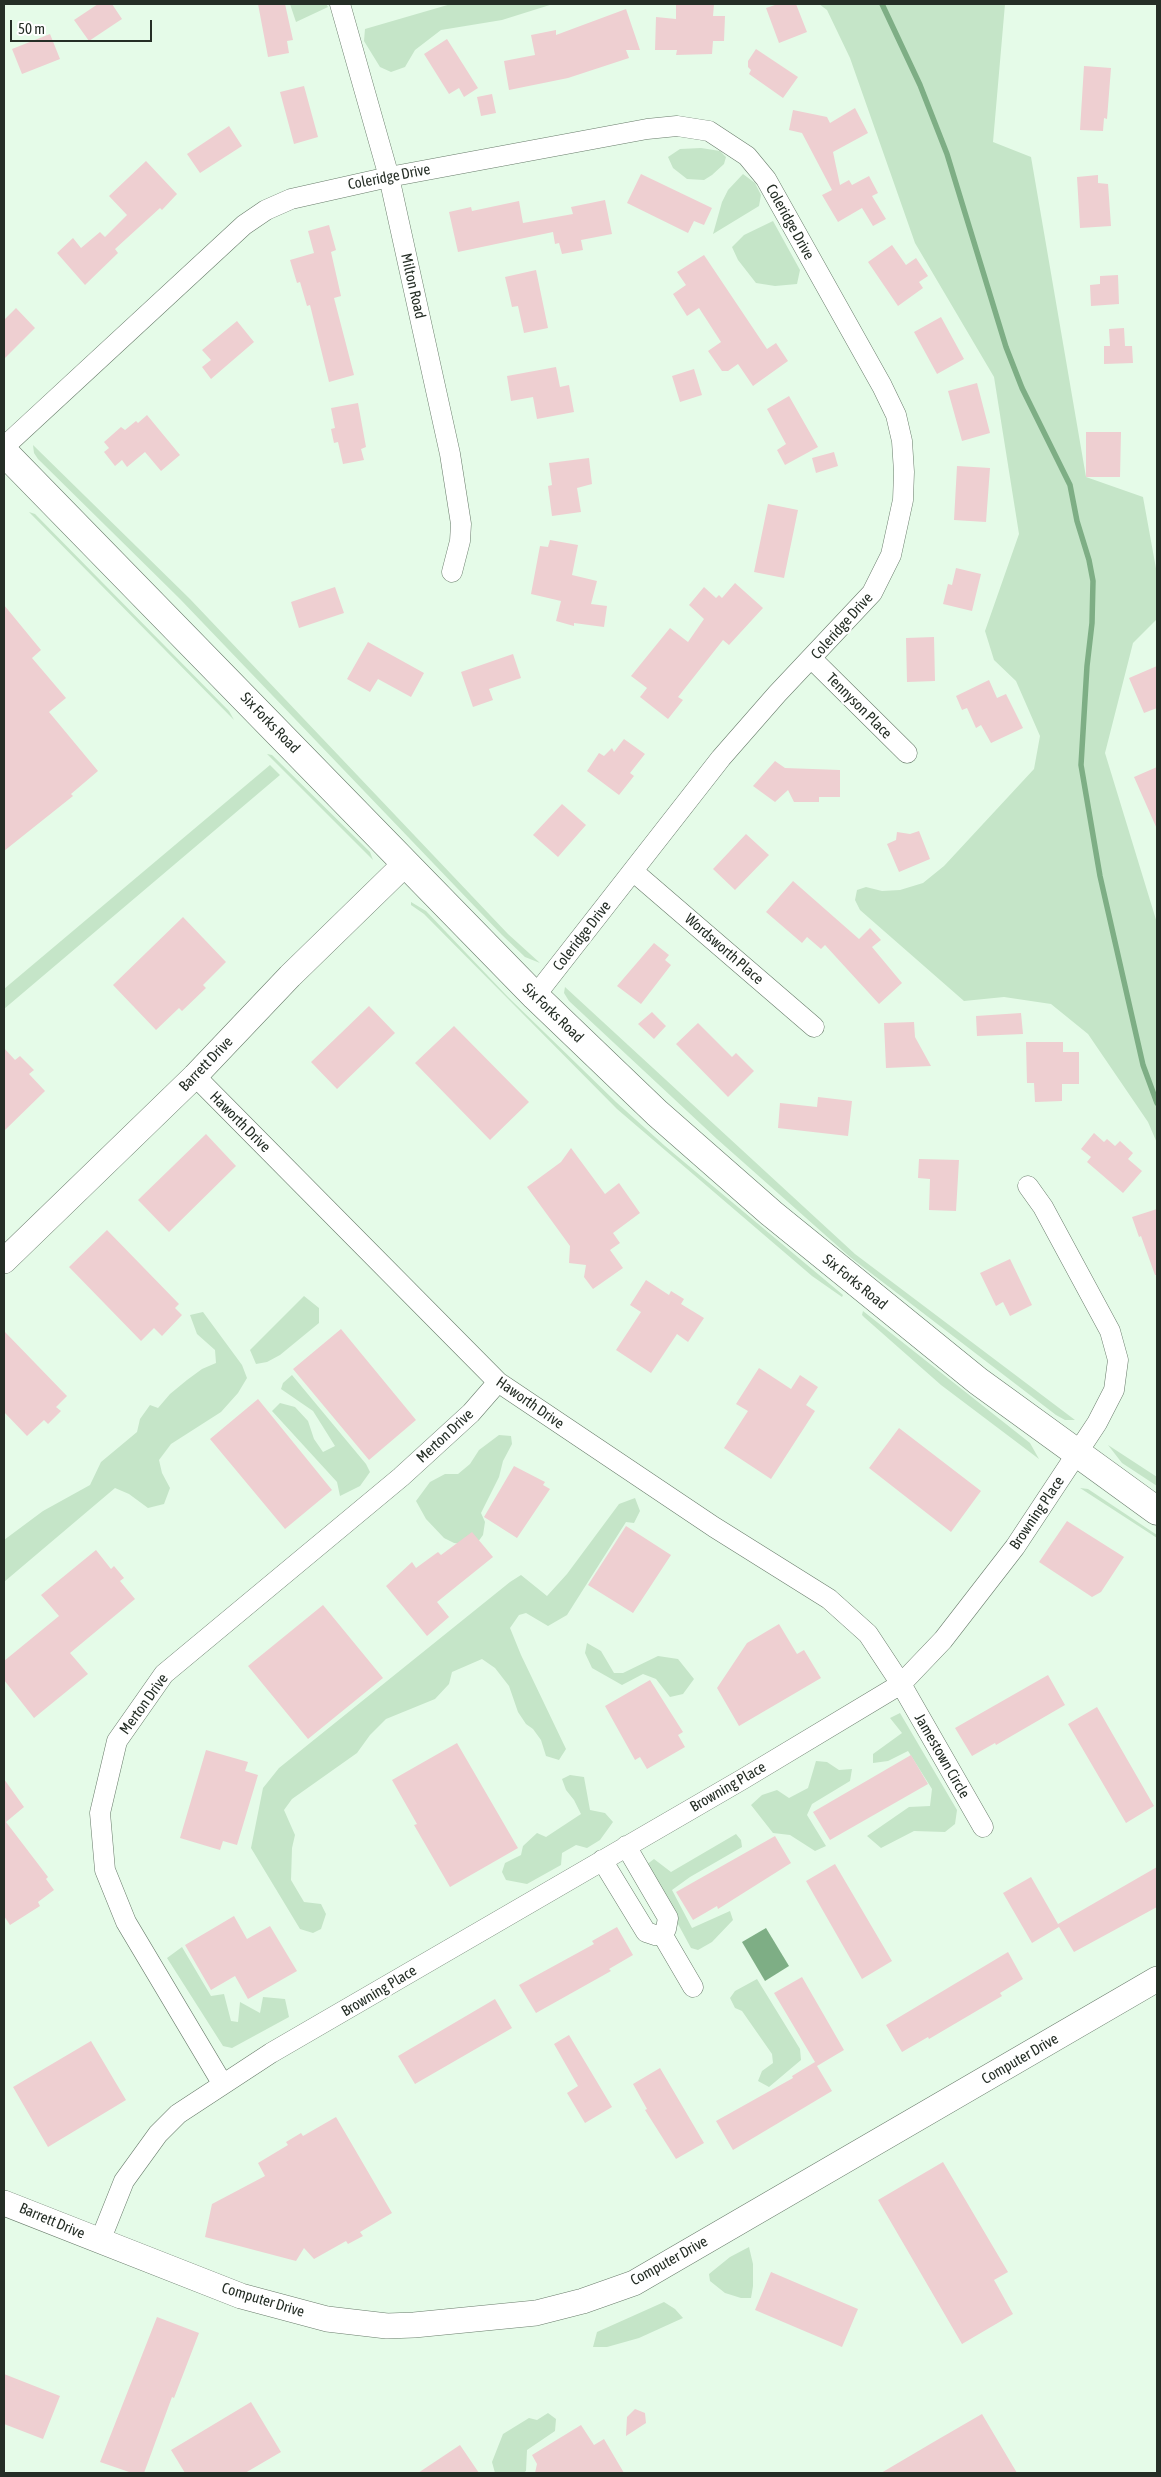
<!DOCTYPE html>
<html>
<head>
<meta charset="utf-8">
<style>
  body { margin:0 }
  #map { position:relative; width:1161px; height:2477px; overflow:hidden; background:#e5fbe8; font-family:"Asap Condensed",sans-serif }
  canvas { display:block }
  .frame { position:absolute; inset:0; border:5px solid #252e26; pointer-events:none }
  .scale { position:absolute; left:10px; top:20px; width:142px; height:22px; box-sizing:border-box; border:2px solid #252e26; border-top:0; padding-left:6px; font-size:15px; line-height:18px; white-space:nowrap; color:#252e26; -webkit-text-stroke:4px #fff; paint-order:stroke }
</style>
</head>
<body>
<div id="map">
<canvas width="1161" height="2477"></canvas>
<div class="frame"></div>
<div class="scale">50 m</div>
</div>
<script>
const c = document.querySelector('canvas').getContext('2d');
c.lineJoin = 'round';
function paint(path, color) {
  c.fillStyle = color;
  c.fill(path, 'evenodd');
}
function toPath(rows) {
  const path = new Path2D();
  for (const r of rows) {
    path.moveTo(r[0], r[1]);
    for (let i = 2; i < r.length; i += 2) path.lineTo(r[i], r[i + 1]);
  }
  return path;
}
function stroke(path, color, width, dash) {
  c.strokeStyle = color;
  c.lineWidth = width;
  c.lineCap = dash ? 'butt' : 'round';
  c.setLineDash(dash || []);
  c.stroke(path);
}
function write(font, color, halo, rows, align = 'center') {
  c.font = font + ' "Asap Condensed",sans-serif';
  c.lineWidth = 4.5;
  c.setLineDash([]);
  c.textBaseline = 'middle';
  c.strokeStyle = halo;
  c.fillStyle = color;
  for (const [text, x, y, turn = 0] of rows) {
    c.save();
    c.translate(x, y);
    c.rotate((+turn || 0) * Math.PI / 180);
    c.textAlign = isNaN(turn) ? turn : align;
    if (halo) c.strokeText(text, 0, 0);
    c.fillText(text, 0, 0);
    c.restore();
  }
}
const green = toPath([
  [290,4,326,4,328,7,296,22],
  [451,4,553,4,502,20,441,30,415,50,405,67,391,72,380,67,364,41,365,29],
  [819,4,1005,4,993,142,1031,157,1086,477,1143,497,1157,574,1157,619,1133,643,1105,753,1157,923,1157,1143,1148,1122,1088,1034,1051,1004,1004,997,964,1001,860,910,855,900,857,890,866,887,882,891,900,890,923,883,944,866,1034,769,1040,736,1016,681,994,660,985,631,1019,534,994,377,915,243,850,58,827,10],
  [701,148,720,151,726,157,724,164,712,175,704,180,687,179,673,168,668,157,680,149],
  [743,174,755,183,761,195,759,206,713,234,722,202,728,190],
  [773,221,800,270,797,284,775,286,756,283,738,260,732,247,744,235],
  [33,445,190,599,508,934,540,963,525,957,502,935,180,599,38,459,34,453],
  [29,512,35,514,229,711,234,720],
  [267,754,272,755,370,852,373,860],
  [270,765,280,775,4,1009,4,989],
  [411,902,426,911,508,997,616,1102,665,1146,843,1295,842,1297,812,1276,617,1109,424,914,411,905],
  [565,987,855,1254,1075,1420,1065,1420,1056,1415,850,1257,717,1139,569,1001,564,993],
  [304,1296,319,1308,319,1323,280,1355,267,1362,256,1364,250,1350],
  [863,1311,1030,1443,1039,1459,941,1385,865,1318,862,1315],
  [203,1312,242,1365,247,1378,238,1393,221,1412,171,1444,159,1460,162,1473,170,1488,164,1504,148,1508,129,1494,115,1488,4,1582,4,1540,43,1511,90,1485,101,1462,137,1432,140,1419,150,1405,158,1408,170,1394,187,1380,202,1369,216,1363,215,1350,197,1334,190,1315],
  [292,1375,366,1464,370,1472,360,1486,340,1496,337,1482,272,1411,280,1403,295,1407,308,1421,314,1439,323,1452,335,1446,313,1411,281,1389,283,1383],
  [499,1435,511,1436,512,1444,503,1461,499,1477,481,1513,485,1522,483,1535,475,1546,454,1543,444,1538,426,1519,416,1501,430,1482,445,1474,458,1474,470,1464,479,1450],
  [1108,1445,1157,1477,1157,1486,1122,1463],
  [1080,1488,1088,1489,1157,1535,1157,1538],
  [635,1498,640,1511,634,1523,626,1522,567,1615,548,1626,526,1613,519,1615,510,1628,521,1655,566,1749,559,1760,546,1756,541,1740,533,1729,526,1724,518,1712,509,1686,495,1668,482,1659,452,1672,449,1684,435,1699,386,1719,370,1735,357,1753,292,1799,284,1810,295,1835,292,1848,291,1880,304,1902,321,1904,326,1914,321,1929,313,1933,300,1929,251,1848,263,1788,279,1768,510,1582,521,1575,547,1596,567,1574,619,1504],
  [587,1643,601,1651,614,1673,623,1673,658,1656,678,1659,694,1679,683,1694,670,1697,656,1679,643,1674,622,1685,592,1668,585,1653],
  [900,1713,957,1810,955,1824,945,1832,914,1831,881,1848,867,1836,909,1807,930,1806,932,1789,908,1751,888,1761,873,1763,873,1754,902,1733,890,1718],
  [816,1761,827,1762,839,1770,852,1769,850,1781,812,1804,807,1815,826,1846,815,1851,790,1835,773,1833,751,1805,762,1795,777,1790,789,1798,808,1788],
  [570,1775,584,1777,590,1810,605,1813,613,1822,600,1840,587,1848,576,1845,562,1853,561,1865,527,1884,506,1880,502,1872,505,1863,521,1855,523,1846,537,1833,546,1837,581,1814,574,1800,566,1790,562,1779],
  [736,1834,741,1840,742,1847,690,1877,672,1890,692,1928,730,1911,733,1920,712,1942,698,1950,691,1948,646,1865,654,1859,671,1872],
  [182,1947,211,1996,224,1994,231,2021,238,2022,240,2002,260,2013,263,1997,285,1999,289,2017,232,2048,223,2046,167,1958],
  [757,1979,800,2049,801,2060,769,2087,758,2081,762,2071,773,2063,772,2054,742,2011,735,2008,730,1998,735,1991],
  [749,2247,753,2264,753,2286,751,2298,741,2298,725,2293,710,2281,709,2274,730,2257],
  [664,2302,675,2309,683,2318,639,2338,607,2347,593,2347,597,2332],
  [548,2413,556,2419,555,2431,527,2450,526,2471,523,2473,495,2473,492,2462,503,2434,529,2418,537,2420]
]);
const water = toPath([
  [766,1928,789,1966,765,1981,742,1942]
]);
const stream = toPath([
  [882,4,920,85,947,154,1006,347,1022,388,1070,485,1077,521,1089,560,1093,581,1092,623,1087,666,1081,765,1100,876,1143,1065,1157,1103]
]);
const building = toPath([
  [98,4,112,4,122,19,89,41,74,20],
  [258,4,285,4,293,40,287,41,289,53,268,57],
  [676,4,714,4,713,16,725,16,724,41,713,41,712,54,676,55,677,50,655,50,656,17,676,19],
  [778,4,796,4,807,32,779,43,766,8],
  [626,9,640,50,626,50,629,58,568,78,509,90,504,61,535,55,531,35,556,30,556,35],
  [50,34,60,59,22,74,12,49],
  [447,39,478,88,464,97,459,88,449,94,424,54],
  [756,49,798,77,783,98,749,74,751,70,748,67,748,61],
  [1084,66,1111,68,1107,119,1104,118,1103,131,1080,130],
  [304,86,318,137,294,144,280,92],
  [492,94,496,113,481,116,477,97],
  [855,108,868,133,833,152,840,185,849,180,852,185,869,176,878,193,872,196,886,219,873,226,862,208,838,222,822,195,832,190,802,133,789,130,793,110,827,117,830,123],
  [229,126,242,146,200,173,187,154],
  [146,161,177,194,162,210,160,208,115,249,118,253,85,285,57,253,73,238,81,248,100,232,105,237,127,215,109,196],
  [641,174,712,208,704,225,694,221,688,233,627,203],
  [1098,175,1098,183,1108,184,1111,226,1080,228,1077,177],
  [605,200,612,234,581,240,583,250,562,254,559,243,555,244,553,232,458,252,449,212,471,207,472,211,519,201,523,223,573,214,571,207],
  [329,225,336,250,331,252,341,296,334,298,354,375,329,382,310,305,307,306,300,282,297,283,290,260,314,253,308,231],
  [892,245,906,265,916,258,928,276,919,282,923,288,898,306,868,262],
  [704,255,767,349,776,343,788,361,753,386,738,364,728,371,722,371,708,351,721,342,699,308,687,316,673,294,686,285,677,272],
  [536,270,548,328,524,333,518,306,512,307,505,277],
  [1118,275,1119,304,1091,306,1090,285,1100,284,1100,276],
  [16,308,35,328,4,359,4,320],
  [941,317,964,359,937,374,914,332],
  [237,321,254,342,211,379,202,367,211,360,202,350],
  [1124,328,1125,346,1132,346,1133,363,1104,364,1104,346,1110,346,1109,329],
  [556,367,560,387,569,385,574,412,537,419,533,397,511,401,507,376],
  [694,369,702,395,680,402,672,376],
  [977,383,990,433,962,441,948,391],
  [789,396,818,447,785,465,777,450,786,444,767,409],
  [358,403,366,447,361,449,364,460,343,464,338,442,334,443,331,429,335,428,331,408],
  [147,415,180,455,161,471,145,452,127,467,122,460,115,466,104,452,109,448,104,442,121,427,125,430,136,421,138,423],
  [1086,432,1121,432,1120,477,1086,477],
  [834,452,838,466,816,473,812,458],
  [589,458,592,484,577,488,581,512,552,516,548,486,552,485,549,463],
  [957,466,990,468,986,522,954,520],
  [768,504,798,510,784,578,754,572],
  [550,540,578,545,572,575,597,581,591,604,607,606,604,627,574,623,574,626,556,621,561,601,531,594,540,546,548,547],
  [956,568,981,574,972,611,943,604,948,584,952,585],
  [735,583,763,608,729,645,723,640,678,697,683,700,668,719,640,697,647,688,631,676,670,628,688,642,704,619,689,605,704,587,716,598,719,595,722,598],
  [335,587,344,613,299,628,291,602],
  [4,605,41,650,32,658,66,698,49,712,98,771,71,794,73,796,4,851],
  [934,637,935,681,907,682,906,638],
  [368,642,424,673,411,697,378,679,370,692,347,679],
  [513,654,521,678,489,689,493,700,473,707,461,672],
  [1157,666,1157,708,1144,713,1129,678],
  [989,680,997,698,1006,694,1023,728,991,743,981,725,976,728,967,708,962,710,956,696],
  [624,739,645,754,630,773,634,776,619,795,587,771,599,753,604,756,612,748,614,752],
  [775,761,785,768,840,770,840,797,819,797,819,802,794,802,788,790,775,802,753,786],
  [1157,767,1157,829,1134,777],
  [562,804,586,825,558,857,533,835],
  [919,831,930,859,899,872,887,844,896,840,897,832,910,834],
  [746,834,769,855,735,890,713,869],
  [793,881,859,939,870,928,881,940,872,947,902,983,879,1004,825,945,821,949,807,937,802,943,766,912],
  [183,917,226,962,203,985,206,988,182,1011,179,1008,156,1030,113,985],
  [654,943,669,955,665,960,671,965,641,1004,617,986],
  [369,1006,395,1033,337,1089,311,1062],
  [652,1012,666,1026,654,1039,638,1024],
  [1021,1013,1023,1034,977,1036,976,1016],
  [914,1022,915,1037,931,1066,886,1068,884,1023],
  [698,1023,732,1057,736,1053,754,1071,728,1097,676,1044],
  [454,1026,529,1102,490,1140,415,1063],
  [1026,1042,1063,1042,1063,1052,1079,1052,1079,1084,1062,1084,1062,1101,1035,1102,1034,1083,1027,1083],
  [4,1048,15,1060,20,1056,34,1070,29,1074,45,1091,4,1131],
  [818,1097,852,1101,848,1136,778,1128,780,1103,817,1107],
  [1094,1133,1104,1142,1107,1139,1115,1146,1120,1141,1133,1153,1128,1159,1142,1171,1123,1193,1087,1162,1091,1157,1081,1149],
  [206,1134,236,1166,169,1232,138,1200],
  [571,1148,605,1194,619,1183,640,1213,613,1233,620,1243,610,1250,623,1268,593,1289,584,1277,586,1265,569,1263,570,1246,527,1187,561,1162],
  [919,1159,959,1160,956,1211,929,1210,930,1179,918,1178],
  [1157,1209,1157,1275,1155,1275,1141,1236,1139,1237,1132,1217],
  [107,1230,179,1304,175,1308,182,1315,162,1336,154,1328,141,1341,69,1267],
  [1010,1259,1032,1305,1010,1316,1003,1302,996,1306,980,1273],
  [646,1280,669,1295,671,1291,684,1299,681,1304,704,1318,688,1342,677,1334,651,1373,616,1350,641,1312,630,1305],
  [341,1329,416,1420,369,1460,293,1369],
  [4,1331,67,1396,56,1407,61,1411,48,1424,44,1420,27,1436,4,1412],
  [759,1368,791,1389,800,1375,818,1387,806,1405,815,1411,771,1479,724,1448,748,1411,736,1404],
  [258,1399,332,1490,285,1529,210,1439],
  [899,1428,981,1491,951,1532,869,1468],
  [514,1466,545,1482,543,1485,550,1489,517,1538,484,1517],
  [1067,1521,1124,1557,1101,1592,1092,1597,1039,1562],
  [626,1526,671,1555,633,1613,588,1585],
  [472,1532,493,1557,437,1602,449,1617,427,1636,386,1586,412,1562,416,1568,438,1552,441,1555],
  [96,1550,111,1569,114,1566,124,1578,120,1581,135,1599,70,1653,88,1674,34,1718,4,1680,4,1661,59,1616,41,1595],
  [323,1605,383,1678,308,1739,248,1666],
  [779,1624,797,1654,804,1650,821,1678,739,1726,717,1688,747,1643],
  [1048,1675,1065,1705,996,1745,995,1743,972,1756,955,1728],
  [650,1680,683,1732,678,1735,685,1747,647,1769,640,1757,635,1760,605,1706],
  [1097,1707,1154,1806,1126,1823,1068,1724],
  [457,1743,518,1848,450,1887,414,1825,417,1824,392,1780],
  [206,1750,248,1762,245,1771,258,1775,237,1845,223,1841,220,1850,180,1838],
  [911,1755,928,1784,830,1840,813,1812],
  [4,1779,24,1807,6,1822,48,1877,46,1879,54,1890,38,1902,40,1906,10,1925,4,1916],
  [775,1836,791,1863,718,1909,717,1906,693,1920,676,1892],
  [835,1864,892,1961,862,1979,806,1881],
  [1157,1867,1157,1907,1074,1952,1059,1927,1032,1943,1003,1893,1031,1877,1058,1924],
  [234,1916,247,1939,270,1926,297,1971,248,1999,235,1976,211,1990,185,1945],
  [617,1927,633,1955,609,1969,611,1971,536,2013,519,1985,594,1944,592,1941],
  [1008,1952,1023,1979,1000,1993,1002,1996,929,2039,928,2037,902,2052,886,2025],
  [802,1977,844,2050,817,2066,832,2091,733,2150,716,2121,793,2078,792,2076,815,2062,774,1993],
  [495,1999,512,2028,415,2084,398,2056],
  [569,2035,612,2107,585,2123,567,2093,578,2086,554,2044],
  [91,2041,126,2100,48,2147,13,2087],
  [660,2068,704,2143,676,2159,645,2110,647,2109,633,2084],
  [336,2117,392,2213,360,2232,363,2236,348,2244,346,2241,314,2259,304,2248,296,2261,205,2237,212,2204,265,2176,258,2163,288,2145,286,2142,301,2133,303,2136],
  [943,2162,1008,2272,994,2280,1013,2314,962,2344,878,2200],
  [771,2272,858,2309,842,2347,755,2310],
  [157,2317,199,2333,174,2398,172,2397,144,2473,132,2473,100,2462],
  [4,2374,60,2396,43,2439,4,2424],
  [251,2402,281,2452,245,2473,185,2473,171,2450],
  [635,2409,645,2413,646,2423,626,2436,627,2417],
  [982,2414,1017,2473,881,2473,937,2440],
  [581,2425,594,2445,604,2439,624,2473,535,2473,537,2464,532,2455],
  [460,2445,479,2473,418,2473]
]);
const minor = toPath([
  [340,4,389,177,450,454,461,524,460,541,452,572],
  [4,447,244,225,266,210,291,199,389,177,647,129,677,126,709,131,747,156,766,179,882,386,896,415,902,441,904,472,903,500,891,555,872,593,777,694,721,758,535,996],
  [812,659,907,753],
  [634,872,814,1027],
  [195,1076,498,1382,714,1527,829,1599,868,1634,901,1684,983,1827],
  [602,1860,646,1932,655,1935,662,1934,666,1929,668,1918,626,1846],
  [662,1934,693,1987],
  [222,2083,126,1922,105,1870,100,1813,117,1741,164,1674,401,1477,471,1413,498,1382],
  [100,2241,124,2181,158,2134,178,2114,271,2053,743,1779,901,1684,943,1640,1015,1547,1097,1423,1114,1390,1118,1360,1110,1331,1043,1207,1028,1186]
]);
const tertiary = toPath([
  [4,1261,195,1076,290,976,405,864],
  [4,2203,241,2296,327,2319,387,2326,414,2325,536,2313,583,2301,634,2283,1157,1979]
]);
const primary = toPath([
  [4,452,535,996,657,1113,771,1213,978,1381,1157,1511]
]);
const streetNames = [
  ["Coleridge Drive",389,177,-11],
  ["Coleridge Drive",790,222,61],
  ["Milton Road",413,286,77],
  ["Coleridge Drive",842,626,-48],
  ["Tennyson Place",859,706,45],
  ["Six Forks Road",270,723,46],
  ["Coleridge Drive",582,936,-52],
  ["Wordsworth Place",724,949,41],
  ["Six Forks Road",553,1013,44],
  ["Barrett Drive",206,1064,-46],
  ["Haworth Drive",240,1122,45],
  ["Six Forks Road",855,1282,39],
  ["Haworth Drive",530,1403,35],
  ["Merton Drive",445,1436,-43],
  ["Browning Place",1037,1513,-56],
  ["Merton Drive",144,1704,-54],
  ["Jamestown Circle",942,1756,60],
  ["Browning Place",728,1787,-30],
  ["Browning Place",379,1991,-31],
  ["Computer Drive",1020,2059,-30],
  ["Barrett Drive",52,2221,23],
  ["Computer Drive",669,2261,-29],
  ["Computer Drive",263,2300,17]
];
paint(green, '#c5e5c8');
paint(water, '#7eae85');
stroke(stream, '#7eae85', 5.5);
paint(building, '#eecfd1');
stroke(minor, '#697c6b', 21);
stroke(tertiary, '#697c6b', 26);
stroke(primary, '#697c6b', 29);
stroke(minor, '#fff', 20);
stroke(tertiary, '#fff', 25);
stroke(primary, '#fff', 28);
write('15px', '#252e26', '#fff', streetNames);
</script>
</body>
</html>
